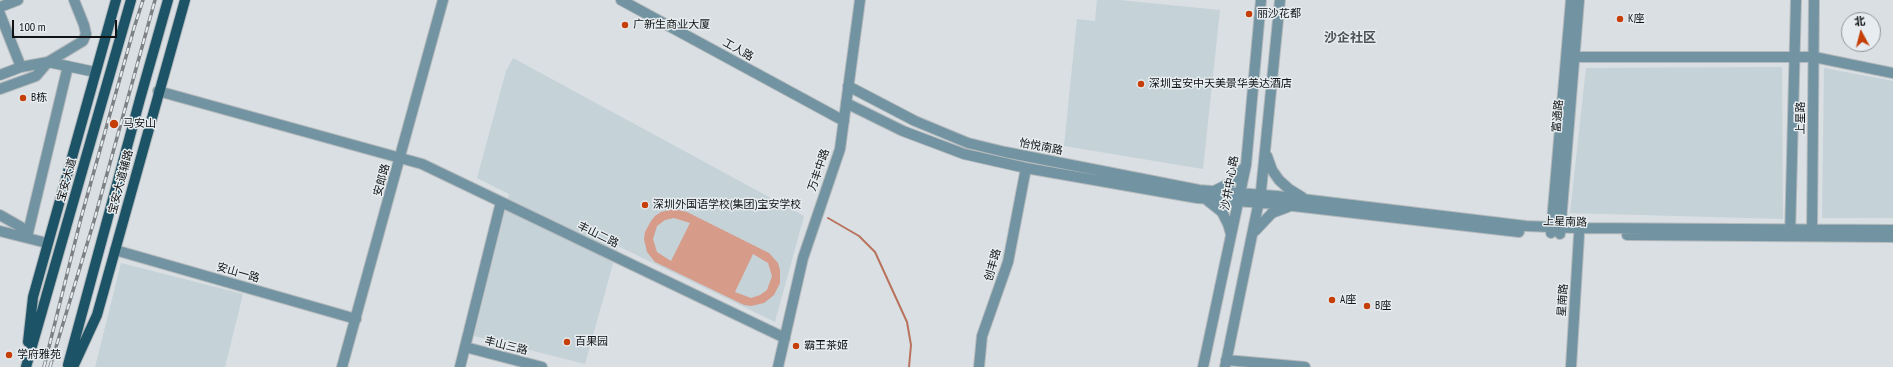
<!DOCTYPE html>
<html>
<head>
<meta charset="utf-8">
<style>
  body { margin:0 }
  #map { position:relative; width:1893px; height:367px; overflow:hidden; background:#d9dfe2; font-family:"PT Sans Narrow","Noto Sans SC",sans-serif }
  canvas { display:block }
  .north { position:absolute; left:1841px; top:12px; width:40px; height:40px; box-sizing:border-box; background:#e6ecef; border:1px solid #919597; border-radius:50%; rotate:353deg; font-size:11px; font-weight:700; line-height:16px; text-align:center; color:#111314 }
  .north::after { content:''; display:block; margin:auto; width:14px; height:18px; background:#c63e08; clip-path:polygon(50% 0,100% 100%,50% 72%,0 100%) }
  .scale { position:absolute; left:12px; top:20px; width:105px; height:18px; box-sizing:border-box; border:2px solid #111314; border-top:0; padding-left:5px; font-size:12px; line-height:14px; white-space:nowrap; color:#111314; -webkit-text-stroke:3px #e6ecef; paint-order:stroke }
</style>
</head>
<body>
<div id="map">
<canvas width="1893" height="367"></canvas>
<div class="north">北</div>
<div class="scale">100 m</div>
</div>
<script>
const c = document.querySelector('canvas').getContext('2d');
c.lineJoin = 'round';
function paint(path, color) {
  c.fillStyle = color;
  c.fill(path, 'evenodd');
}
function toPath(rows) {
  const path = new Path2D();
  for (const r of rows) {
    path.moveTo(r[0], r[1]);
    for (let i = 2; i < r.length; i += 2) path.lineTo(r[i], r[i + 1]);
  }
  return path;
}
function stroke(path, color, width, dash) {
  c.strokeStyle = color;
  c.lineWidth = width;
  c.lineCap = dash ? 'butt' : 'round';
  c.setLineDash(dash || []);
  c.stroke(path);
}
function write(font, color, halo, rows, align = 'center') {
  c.font = font + ' "PT Sans Narrow","Noto Sans SC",sans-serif';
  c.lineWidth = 3;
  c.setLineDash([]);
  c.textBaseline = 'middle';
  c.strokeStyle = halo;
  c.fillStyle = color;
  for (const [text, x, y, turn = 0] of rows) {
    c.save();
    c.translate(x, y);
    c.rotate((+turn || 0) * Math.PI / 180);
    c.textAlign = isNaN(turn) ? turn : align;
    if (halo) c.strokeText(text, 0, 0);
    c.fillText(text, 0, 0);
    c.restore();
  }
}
const built = toPath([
  [1097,0,1119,0,1220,10,1203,169,1064,146,1077,19,1095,21],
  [513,58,804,216,775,322,618,246,585,364,474,336,509,194,477,178,506,71],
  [1782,67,1783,219,1570,213,1586,68],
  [1824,68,1893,81,1893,218,1822,218],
  [121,263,243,294,225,367,95,367]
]);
const green = toPath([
  [674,209,687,212,769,253,778,263,780,270,780,283,774,295,764,303,751,306,744,305,655,262,647,252,644,239,645,232,651,221,655,216,661,212],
  [674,218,690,223,671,261,657,252,653,239,657,226,665,220],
  [753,254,768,263,772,276,767,290,760,295,751,298,735,292]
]);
const stream = toPath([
  [828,218,859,236,875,252,907,322,911,345,909,367]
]);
const minor = toPath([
  [621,0,844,121],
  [0,7,18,0],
  [0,14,21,67],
  [1575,57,1814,57,1893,73],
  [0,75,21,67,48,62,95,72],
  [848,86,915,121,968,143,1005,152,1199,190,1277,196,1526,226,1575,228,1893,230],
  [0,89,36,76,48,62,83,41,86,34,84,25,74,0],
  [158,91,422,164,785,338],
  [846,103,903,131,964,154,1026,168,1197,198,1276,204,1519,232],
  [1267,156,1272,170,1279,180,1289,189,1302,197],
  [1214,191,1230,183,1244,168],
  [1207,200,1222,212,1228,224,1231,234],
  [0,215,21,227,27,237],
  [0,231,47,243],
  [1255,231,1272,213,1288,207],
  [1551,233,1571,0],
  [1560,234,1579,0],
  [1627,235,1893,237],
  [1812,235,1814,0],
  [1790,236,1796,0],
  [27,237,68,66],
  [115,250,356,319],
  [465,347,542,367],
  [1226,360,1305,367],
  [342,367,443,0],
  [460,367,501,202],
  [778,367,803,258,840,149,860,0],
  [979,367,982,336,1008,262,1026,168],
  [1203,367,1246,165,1261,0],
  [1225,367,1261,191,1280,0],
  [1571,367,1579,235]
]);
const major = toPath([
  [28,342,33,297,116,0],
  [68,365,140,99,168,0],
  [26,367,131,0],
  [73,367,97,315,185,0]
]);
const rail = toPath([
  [44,367,81,218,134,28,143,0],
  [50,367,94,221,155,0]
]);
const markers = [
  [1249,14,4,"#c63e08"],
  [1620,19,4,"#c63e08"],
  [625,25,4,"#c63e08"],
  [1141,84,4,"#c63e08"],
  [23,98,4,"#c63e08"],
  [114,124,5,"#c63e08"],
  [645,205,4,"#c63e08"],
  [1332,300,4,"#c63e08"],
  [1367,306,4,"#c63e08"],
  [567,342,4,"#c63e08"],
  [796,346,4,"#c63e08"],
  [9,355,4,"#c63e08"]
];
const poiNames = [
  ["丽沙花都",1257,14],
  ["K座",1628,19],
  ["广新生商业大厦",633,25],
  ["深圳宝安中天美景华美达酒店",1149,84],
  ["B栋",31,98],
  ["马安山",123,124],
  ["深圳外国语学校(集团)宝安学校",653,205],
  ["A座",1340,300],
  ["B座",1375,306],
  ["百果园",575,342],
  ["霸王茶姬",804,346],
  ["学府雅苑",17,355]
];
const streetNames = [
  ["工人路",738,50,29],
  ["富通路",1558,116,-85],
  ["上星路",1801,118,-90],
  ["怡悦南路",1041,147,11],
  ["万丰中路",819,170,-71],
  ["宝安大道",67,180,-74],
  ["安郎路",382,180,-75],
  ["宝安大道辅路",121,182,-75],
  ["沙井中心路",1230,183,-80],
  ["上星南路",1565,222,2],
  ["丰山二路",598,235,26],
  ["创丰路",993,265,-74],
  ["安山一路",238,273,16],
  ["星南路",1563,300,-86],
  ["丰山三路",506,346,14]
];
const quarterNames = [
  ["沙企社区",1350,38]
];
paint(built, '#c5d2d8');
paint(green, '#d69b89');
stroke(stream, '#b8725d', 2);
stroke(minor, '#b5babd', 12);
stroke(major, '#b5babd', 12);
stroke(minor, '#7293a1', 10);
stroke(major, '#1d5366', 10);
stroke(rail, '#7d8183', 3.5);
stroke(rail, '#e6ecef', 2, [6]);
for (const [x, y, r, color] of markers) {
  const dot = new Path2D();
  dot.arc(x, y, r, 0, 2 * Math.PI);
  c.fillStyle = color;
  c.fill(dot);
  stroke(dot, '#e6ecef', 1.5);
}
write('11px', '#111314', '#e6ecef', poiNames, 'left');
write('11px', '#111314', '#e6ecef', streetNames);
write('bold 13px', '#4b5052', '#e6ecef', quarterNames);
</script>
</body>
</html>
